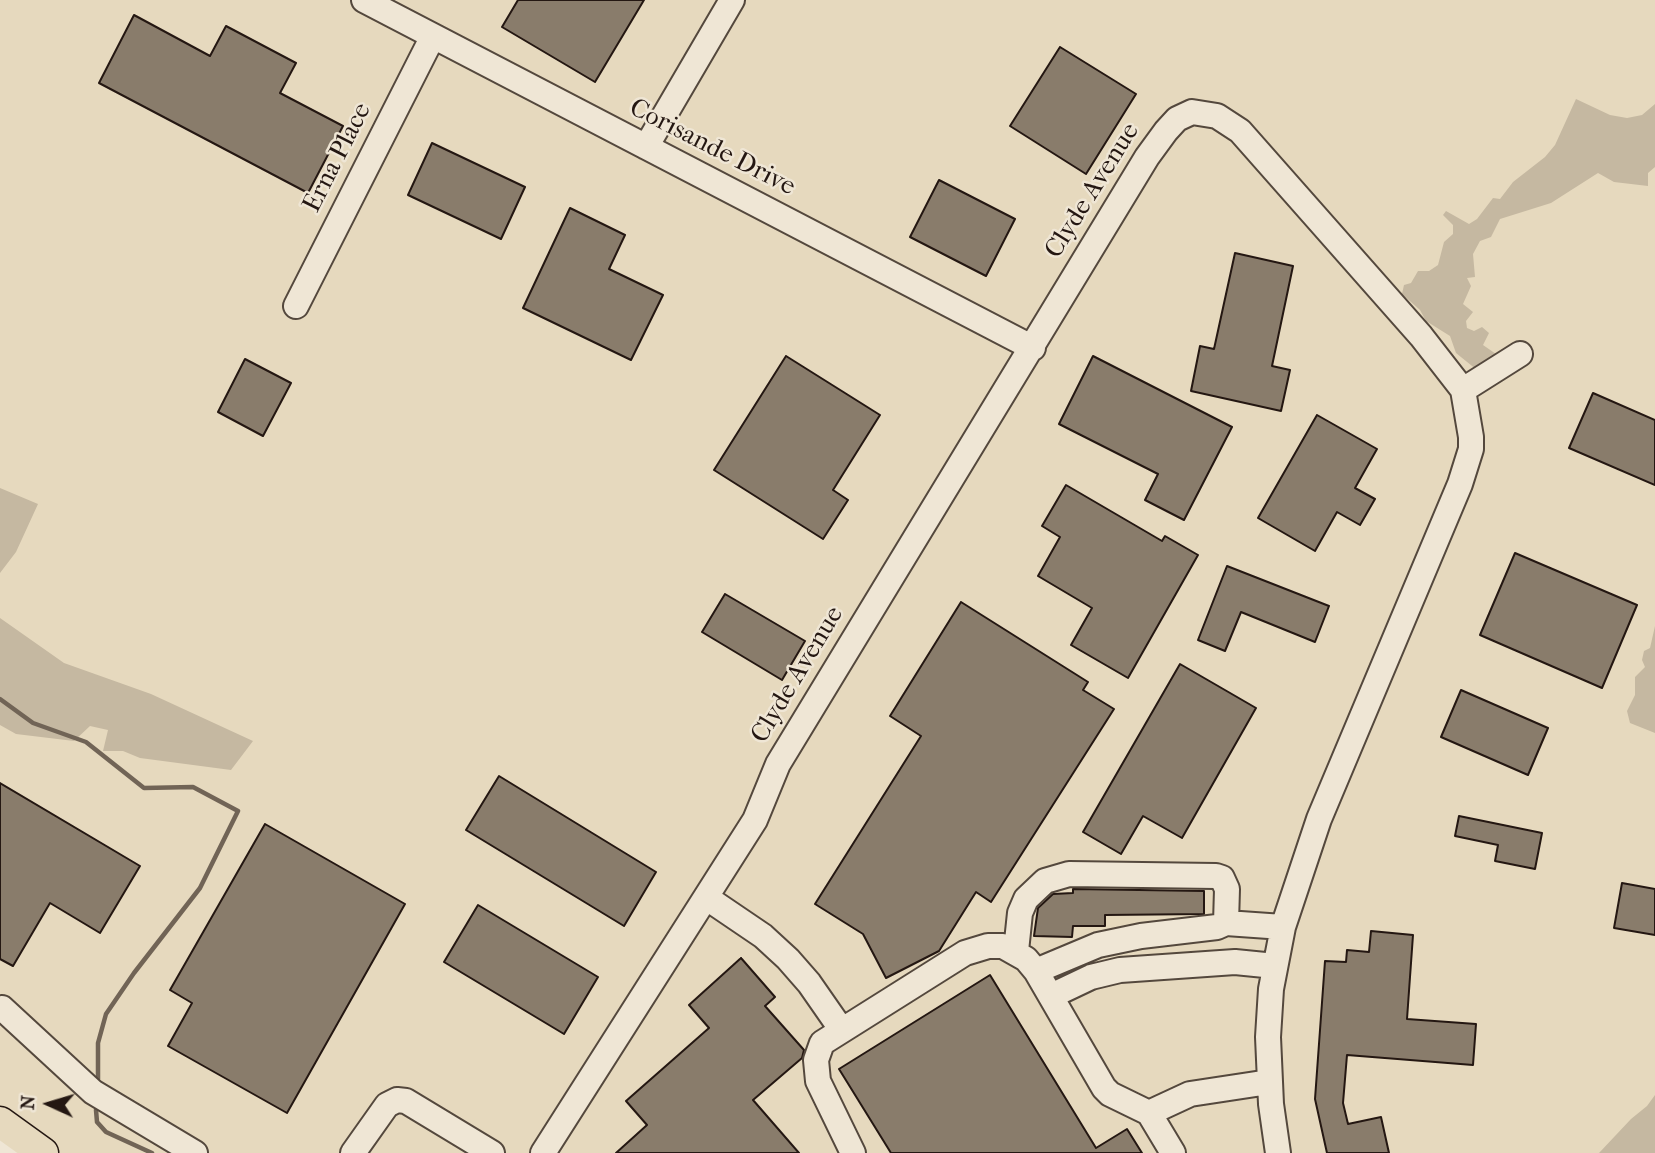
<!DOCTYPE html>
<html>
<head>
<meta charset="utf-8">
<style>
  body { margin:0 }
  #map { position:relative; width:1655px; height:1153px; overflow:hidden; background:#e6d9be; font-family:"IM FELL French Canon",serif }
  canvas { display:block }
  .north { position:absolute; left:14px; top:1069px; width:70px; height:70px; -webkit-text-stroke:5px #efe6d5; paint-order:stroke; rotate:274deg; font-size:19px; font-weight:700; line-height:28px; text-align:center; color:#241712 }
  .north::after { content:''; display:block; margin:auto; width:24px; height:32px; background:#241712; clip-path:polygon(50% 0,100% 100%,50% 72%,0 100%) }
</style>
</head>
<body>
<div id="map">
<canvas width="1655" height="1153"></canvas>
<div class="north">N</div>
</div>
<script>
const c = document.querySelector('canvas').getContext('2d');
c.lineJoin = 'round';
function paint(path, color) {
  c.fillStyle = color;
  c.fill(path, 'evenodd');
}
function toPath(rows) {
  const path = new Path2D();
  for (const r of rows) {
    path.moveTo(r[0], r[1]);
    for (let i = 2; i < r.length; i += 2) path.lineTo(r[i], r[i + 1]);
  }
  return path;
}
function stroke(path, color, width, dash) {
  c.strokeStyle = color;
  c.lineWidth = width;
  c.lineCap = dash ? 'butt' : 'round';
  c.setLineDash(dash || []);
  c.stroke(path);
}
function write(font, color, halo, rows, align = 'center') {
  c.font = font + ' "IM FELL French Canon",serif';
  c.lineWidth = 5;
  c.setLineDash([]);
  c.textBaseline = 'middle';
  c.strokeStyle = halo;
  c.fillStyle = color;
  for (const [text, x, y, turn = 0] of rows) {
    c.save();
    c.translate(x, y);
    c.rotate((+turn || 0) * Math.PI / 180);
    c.textAlign = isNaN(turn) ? turn : align;
    if (halo) c.strokeText(text, 0, 0);
    c.fillText(text, 0, 0);
    c.restore();
  }
}
const green = toPath([
  [1576,99,1610,115,1627,118,1642,115,1655,104,1655,167,1648,173,1648,186,1614,182,1598,173,1551,203,1500,219,1491,237,1480,241,1473,254,1475,277,1467,278,1471,286,1463,304,1473,312,1466,321,1467,328,1474,331,1482,327,1489,333,1483,345,1496,354,1477,370,1456,353,1450,336,1426,321,1420,310,1402,294,1404,285,1411,283,1418,271,1429,271,1438,265,1444,242,1453,234,1453,225,1443,215,1446,211,1469,224,1477,219,1493,198,1500,199,1513,182,1545,157,1555,145],
  [0,488,38,504,16,552,0,573],
  [0,618,64,663,151,694,253,741,231,770,140,758,123,751,103,751,108,730,90,726,74,741,16,734,0,725],
  [1655,626,1655,733,1630,723,1627,711,1635,695,1635,677,1645,667,1642,660,1644,651,1650,648],
  [1655,1095,1655,1153,1599,1153,1631,1119,1647,1106]
]);
const stream = toPath([
  [0,699,33,723,86,742,144,788,193,787,238,811,200,888,134,973,106,1014,98,1043,98,1079],
  [96,1110,97,1122,106,1132,152,1153]
]);
const building = toPath([
  [518,0,644,0,595,82,502,27,518,0],
  [134,15,210,56,226,26,296,63,280,93,343,126,308,193,99,83,134,15],
  [1060,47,1136,94,1086,174,1010,126,1060,47],
  [432,143,525,187,501,239,408,195,432,143],
  [939,180,1015,219,986,276,910,237,939,180],
  [570,208,625,235,609,269,663,295,631,360,523,308,570,208],
  [1235,253,1293,266,1272,366,1290,370,1281,411,1191,391,1200,346,1214,349,1235,253],
  [786,356,880,415,833,490,848,500,823,539,714,470,786,356],
  [1093,356,1232,427,1184,520,1145,500,1158,474,1059,424,1093,356],
  [245,359,291,383,263,436,218,412,245,359],
  [1593,393,1655,420,1655,485,1569,448,1593,393],
  [1317,415,1377,449,1355,488,1375,499,1360,525,1337,512,1315,551,1258,518,1317,415],
  [1066,485,1162,541,1165,536,1198,555,1128,678,1071,645,1092,608,1038,576,1060,537,1042,526,1066,485],
  [1515,553,1637,605,1602,688,1480,635,1515,553],
  [1227,566,1329,606,1315,642,1241,612,1225,651,1198,640,1227,566],
  [725,594,805,641,782,680,702,632,725,594],
  [961,602,1088,682,1083,690,1114,709,991,902,976,892,939,951,886,978,863,934,815,904,921,736,890,716,961,602],
  [1180,664,1256,708,1182,838,1143,816,1121,854,1083,832,1180,664],
  [1461,690,1548,728,1528,775,1441,737,1461,690],
  [499,776,656,872,624,926,466,830,499,776],
  [0,783,140,866,100,933,50,903,13,966,0,959,0,783],
  [1459,816,1542,833,1535,869,1495,861,1498,845,1455,836,1459,816],
  [265,824,405,904,287,1113,168,1046,192,1003,170,990,265,824],
  [1622,883,1655,889,1655,935,1614,928,1622,883],
  [1073,889,1204,891,1204,914,1105,915,1105,926,1073,926,1072,937,1034,936,1038,908,1053,894,1073,893,1073,889],
  [478,905,598,977,564,1034,444,962,478,905],
  [1371,931,1413,935,1407,1019,1476,1024,1473,1065,1347,1055,1343,1103,1348,1124,1381,1117,1389,1153,1327,1153,1315,1099,1325,961,1346,962,1347,950,1369,952,1371,931],
  [741,958,775,997,765,1006,804,1050,802,1058,753,1100,799,1153,616,1153,647,1125,626,1101,709,1028,689,1005,741,958],
  [990,975,1096,1148,1127,1129,1142,1153,891,1153,839,1069,990,975]
]);
const minor = toPath([
  [364,0,1033,348],
  [646,147,732,0],
  [296,306,433,36],
  [1463,390,1520,354],
  [707,898,763,936,788,959,809,983,841,1029],
  [1016,951,1020,913,1026,899,1045,881,1069,874,1216,876,1222,878,1227,889,1226,923],
  [1036,971,1098,945,1141,936,1217,927,1226,923,1283,927],
  [1051,996,1091,977,1120,970,1235,962,1275,966],
  [2,1008,93,1092,195,1153],
  [1149,1113,1190,1094,1269,1082],
  [5,1153,16,1133],
  [353,1153,387,1105,397,1100,406,1101,492,1153],
  [543,1153,755,820,778,764,1147,157,1166,131,1177,119,1192,112,1217,116,1240,131,1421,336,1463,390,1471,437,1471,449,1460,484,1319,819,1283,927,1271,989,1268,1037,1271,1104,1278,1153],
  [853,1153,818,1081,816,1060,822,1043,965,953,988,946,1003,946,1026,959,1036,971,1104,1088,1110,1094,1149,1113,1173,1153]
]);
const major = toPath([
  [0,1122,43,1153]
]);
const streetNames = [
  ["Corisande Drive",712,148,27],
  ["Erna Place",338,158,-63],
  ["Clyde Avenue",1093,191,-58],
  ["Clyde Avenue",798,675,-59]
];
paint(green, '#c5b8a1');
stroke(stream, '#716456', 4.5);
paint(building, '#897c6b');
stroke(building, '#241712', 2);
stroke(minor, '#54483d', 28);
stroke(major, '#241712', 33);
stroke(minor, '#efe6d5', 24);
stroke(major, '#e6d9be', 30);
write('26px', '#241712', '#efe6d5', streetNames);
</script>
</body>
</html>
